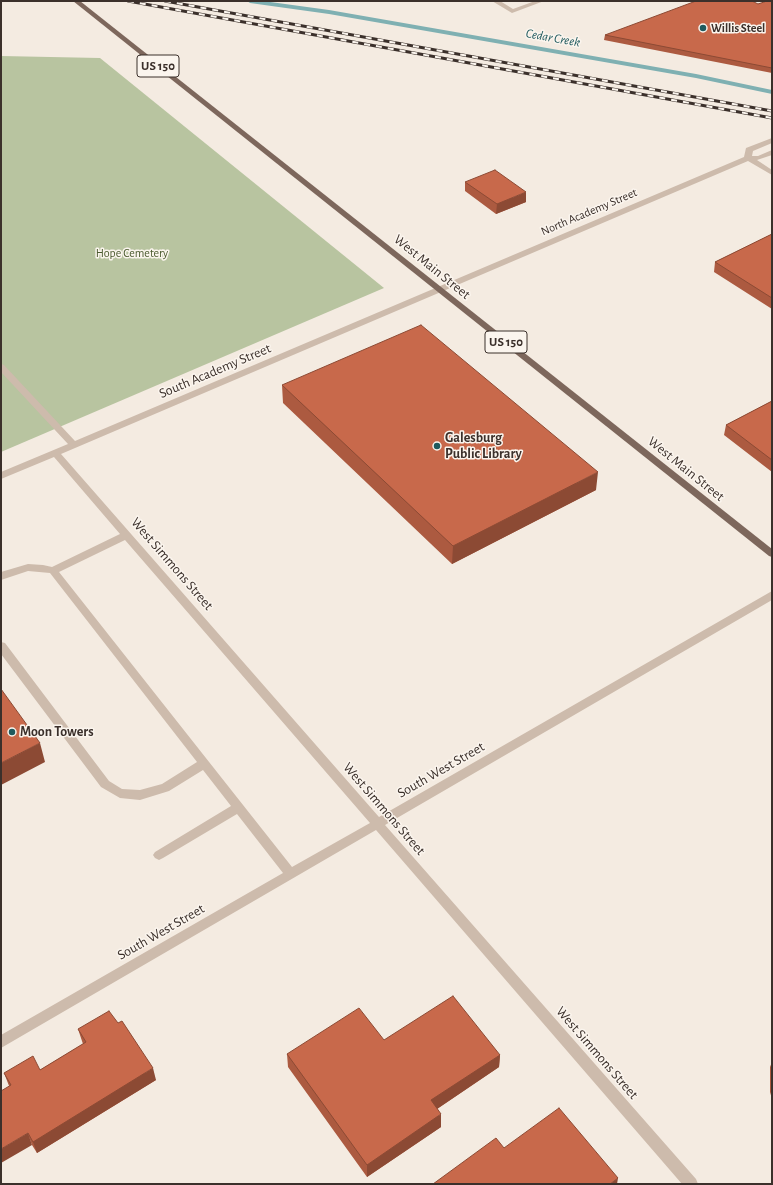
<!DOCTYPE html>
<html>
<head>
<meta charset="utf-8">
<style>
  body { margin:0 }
  #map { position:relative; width:773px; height:1185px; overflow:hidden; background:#f4ebe1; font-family:"Alegreya Sans",sans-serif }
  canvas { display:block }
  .frame { position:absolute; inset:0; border:2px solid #3b302b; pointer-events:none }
</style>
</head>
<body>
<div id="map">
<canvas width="773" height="1185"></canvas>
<div class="frame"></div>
</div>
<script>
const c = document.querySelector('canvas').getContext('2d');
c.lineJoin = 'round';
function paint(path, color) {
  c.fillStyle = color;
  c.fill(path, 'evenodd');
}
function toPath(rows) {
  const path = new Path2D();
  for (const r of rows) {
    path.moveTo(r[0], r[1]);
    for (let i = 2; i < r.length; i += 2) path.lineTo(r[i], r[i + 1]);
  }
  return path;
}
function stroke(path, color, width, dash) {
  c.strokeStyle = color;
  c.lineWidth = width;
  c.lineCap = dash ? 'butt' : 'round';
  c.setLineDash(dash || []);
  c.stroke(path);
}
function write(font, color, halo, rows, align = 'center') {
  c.font = font + ' "Alegreya Sans",sans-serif';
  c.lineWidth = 3;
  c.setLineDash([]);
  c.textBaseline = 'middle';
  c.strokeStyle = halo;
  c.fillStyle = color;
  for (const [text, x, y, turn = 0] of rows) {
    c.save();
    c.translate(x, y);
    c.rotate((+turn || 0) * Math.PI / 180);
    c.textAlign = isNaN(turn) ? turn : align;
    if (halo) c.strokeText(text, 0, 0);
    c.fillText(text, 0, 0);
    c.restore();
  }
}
const green = toPath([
  [1,56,100,58,384,288,1,452]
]);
const stream = toPath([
  [247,1,263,1,329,10,696,74,772,90,772,94,696,78,329,14,250,3,247,1]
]);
const minor = toPath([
  [492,1,500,1,513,9,535,1,544,1,512,13,492,1],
  [772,138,772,143,753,151,752,156,758,156,772,150,772,155,757,160,772,170,772,175,748,161,61,454,379,817,772,591,772,600,385,825,696,1179,698,1184,682,1184,376,830,1,1048,1,1035,283,873,237,814,163,858,159,860,155,858,153,855,155,852,231,806,203,770,169,791,140,800,120,798,101,787,1,654,1,642,5,643,109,781,122,789,140,790,162,784,197,762,50,573,28,571,1,580,1,572,28,564,43,565,52,567,120,534,54,457,1,479,1,472,68,444,1,372,1,364,4,365,75,441,744,157,746,148,772,138],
  [125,540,370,823,292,867,59,572,125,540]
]);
const major = toPath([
  [73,1,80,1,772,549,772,557,769,556,73,1]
]);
const rail = toPath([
  [128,1,772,118],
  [165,1,772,111]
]);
const wall = toPath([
  [772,1,772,73,604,40,605,35],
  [465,182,526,202,496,214,465,191],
  [772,234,772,309,714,272,715,262],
  [282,385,596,490,452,564,283,403],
  [772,401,772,472,724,435,726,425],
  [78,1029,156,1080,37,1153,32,1145,4,1073,40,1070,83,1044],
  [384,1040,500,1055,499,1067,437,1109,441,1127,367,1177,288,1067,287,1054],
  [772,1062,772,1099,770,1092,770,1067]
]);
const shadedWall = toPath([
  [526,192,526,202,496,214,497,204],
  [598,472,596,490,452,564,453,546],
  [40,743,45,762,1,785,1,763],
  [500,1055,499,1067,431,1113,431,1100],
  [153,1068,156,1080,37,1153,33,1142],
  [441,1114,441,1127,367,1177,367,1165],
  [28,1133,32,1145,1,1163,1,1149],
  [618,1178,617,1184,610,1184]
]);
const building = toPath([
  [696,1,752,1,758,4,767,1,772,1,772,68,605,35,696,1],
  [495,170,526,192,497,204,465,182,495,170],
  [772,234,772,298,715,262,772,234],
  [421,325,598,472,453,546,282,385,421,325],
  [772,401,772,460,726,425,772,401],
  [1,689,40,743,1,763,1,689],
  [453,996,500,1055,431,1100,441,1114,367,1165,287,1054,359,1008,384,1040,453,996],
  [109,1011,118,1023,122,1021,153,1068,33,1142,28,1133,1,1149,1,1091,11,1085,4,1073,33,1056,40,1070,86,1042,78,1029,109,1011],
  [559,1108,618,1178,610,1184,433,1184,496,1138,504,1148,559,1108]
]);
const markers = [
  [703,28,4,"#1f5a5e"],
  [437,446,4,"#1f5a5e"],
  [12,732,4,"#1f5a5e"]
];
const farPoinames = [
  ["Willis Steel",711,28]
];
const farStreetnames = [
  ["North Academy Street",589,212,-23]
];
const farParknames = [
  ["Hope Cemetery",132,253]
];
const farWaternames = [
  ["Cedar Creek",553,38,10]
];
const shields = [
  [158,66,42],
  [506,342,42]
];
const shieldNames = [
  ["US 150",158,66],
  ["US 150",506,342]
];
const streetNames = [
  ["West Main Street",432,267,39],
  ["South Academy Street",215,371,-23],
  ["West Main Street",686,469,39],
  ["West Simmons Street",172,564,49],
  ["South West Street",441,770,-30],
  ["West Simmons Street",384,809,49],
  ["South West Street",161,932,-30],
  ["West Simmons Street",597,1053,49]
];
const poiNames = [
  ["Galesburg",445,438],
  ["Public Library",445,454],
  ["Moon Towers",20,732]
];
paint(green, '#b8c4a0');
paint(stream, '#7fb0b2');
paint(minor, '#cdbbac');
paint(major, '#7d675c');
stroke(rail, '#3b302b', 3);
stroke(rail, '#fbf5ee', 2, [6]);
paint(wall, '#ac5a40');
paint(shadedWall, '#8c4a34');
paint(building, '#c8694b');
stroke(building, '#8c4a34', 1);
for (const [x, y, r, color] of markers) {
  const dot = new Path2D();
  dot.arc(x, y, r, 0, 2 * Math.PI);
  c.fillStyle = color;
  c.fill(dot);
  stroke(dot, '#fbf5ee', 1.5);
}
write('bold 12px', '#3b302b', '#fbf5ee', farPoinames, 'left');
write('12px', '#3b302b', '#fbf5ee', farStreetnames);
write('12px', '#4a5a2e', '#fbf5ee', farParknames);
write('italic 13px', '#1f5a5e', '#fbf5ee', farWaternames);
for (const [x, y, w] of shields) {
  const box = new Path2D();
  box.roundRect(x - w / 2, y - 11, w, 22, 3);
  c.fillStyle = '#fbf5ee';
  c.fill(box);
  stroke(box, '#3b302b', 1);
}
write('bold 13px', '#3b302b', null, shieldNames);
write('14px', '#3b302b', '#fbf5ee', streetNames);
write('bold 14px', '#3b302b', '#fbf5ee', poiNames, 'left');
</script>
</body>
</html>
